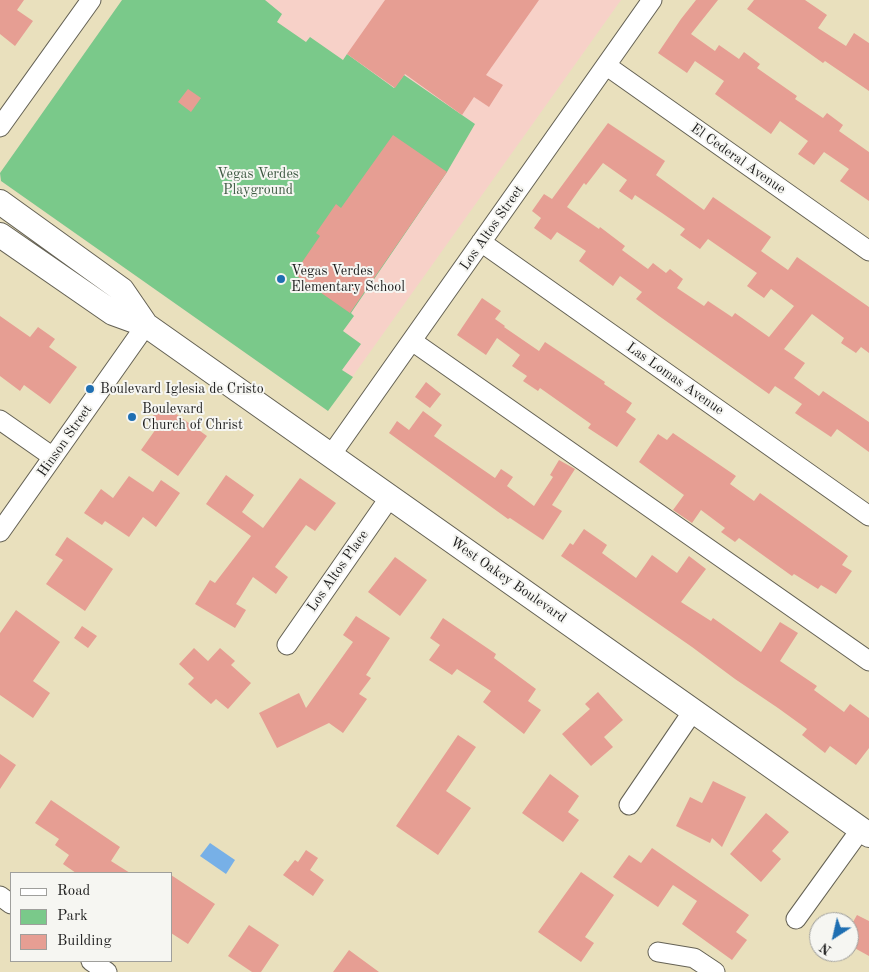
<!DOCTYPE html>
<html>
<head>
<meta charset="utf-8">
<style>
  body { margin:0 }
  #map { position:relative; width:869px; height:972px; overflow:hidden; background:#e9e0bd; font-family:"Old Standard TT",serif }
  canvas { display:block }
  .legend { position:absolute; left:10px; top:872px; width:162px; height:90px; box-sizing:border-box; background:#f6f6f2; border:1px solid #9f9f9c; margin:0; padding:6px 9px; list-style:none; font-size:15px; color:#1c1c1c }
  .legend li { display:flex; align-items:center; gap:10px; height:25px }
  .legend b { width:25px; border:1px solid #9f9f9c }
  .north { position:absolute; left:809px; top:912px; width:50px; height:50px; box-sizing:border-box; background:#f6f6f2; border:1px solid #9f9f9c; border-radius:50%; rotate:215deg; font-size:14px; font-weight:700; line-height:20px; text-align:center; color:#1c1c1c }
  .north::after { content:''; display:block; margin:auto; width:18px; height:22px; background:#1f6fb2; clip-path:polygon(50% 0,100% 100%,50% 72%,0 100%) }
</style>
</head>
<body>
<div id="map">
<canvas width="869" height="972"></canvas>
<ul class="legend">
<li><b style="height:6px;background:#fff"></b>Road</li>
<li><b style="height:14px;background:#7ac98a"></b>Park</li>
<li><b style="height:14px;background:#e69e93"></b>Building</li>
</ul>
<div class="north">N</div>
</div>
<script>
const c = document.querySelector('canvas').getContext('2d');
c.lineJoin = 'round';
function paint(path, color) {
  c.fillStyle = color;
  c.fill(path, 'evenodd');
}
function toPath(rows) {
  const path = new Path2D();
  for (const r of rows) {
    path.moveTo(r[0], r[1]);
    for (let i = 2; i < r.length; i += 2) path.lineTo(r[i], r[i + 1]);
  }
  return path;
}
function stroke(path, color, width, dash) {
  c.strokeStyle = color;
  c.lineWidth = width;
  c.lineCap = dash ? 'butt' : 'round';
  c.setLineDash(dash || []);
  c.stroke(path);
}
function write(font, color, halo, rows, align = 'center') {
  c.font = font + ' "Old Standard TT",serif';
  c.lineWidth = 4;
  c.setLineDash([]);
  c.textBaseline = 'middle';
  c.strokeStyle = halo;
  c.fillStyle = color;
  for (const [text, x, y, turn = 0] of rows) {
    c.save();
    c.translate(x, y);
    c.rotate((+turn || 0) * Math.PI / 180);
    c.textAlign = isNaN(turn) ? turn : align;
    if (halo) c.strokeText(text, 0, 0);
    c.fillText(text, 0, 0);
    c.restore();
  }
}
const built = toPath([
  [122,0,621,0,328,411,1,181,0,173]
]);
const green = toPath([
  [122,0,265,0,282,14,277,22,306,42,310,37,343,60,347,54,394,88,404,75,475,124,447,172,351,313,354,316,343,331,361,344,342,370,353,377,328,411,1,181,0,173]
]);
const water = toPath([
  [210,843,235,860,226,874,200,856]
]);
const building = toPath([
  [0,0,24,0,17,10,33,21,15,46,0,34],
  [385,0,539,0,486,75,503,85,489,107,474,97,462,115,405,74,395,88,347,54],
  [696,0,718,0,691,34,715,51,719,45,739,59,744,52,760,64,757,68,797,96,795,99,823,118,827,113,843,125,839,131,869,152,869,201,840,181,849,169,824,152,814,165,798,154,808,141,780,121,771,134,715,94,724,81,695,61,687,73,658,53,681,19],
  [754,0,805,0,827,15,818,28,846,46,854,33,869,43,869,91,825,61,823,63,747,9],
  [188,89,201,98,191,112,178,102],
  [608,123,665,161,656,175,704,210,713,197,771,237,761,251,788,270,797,257,869,307,869,353,861,347,856,353,841,343,844,338,812,314,784,349,805,363,794,378,819,396,823,391,869,422,869,452,837,429,831,437,795,413,802,404,775,386,769,394,659,316,636,299,642,292,620,276,613,286,579,261,586,251,557,232,551,240,534,228,541,218,532,211,544,194,552,199],
  [603,163,627,180,619,191,632,200,635,195,662,213,685,229,680,235,700,249,708,239,757,273,747,286,764,298,771,289,794,306,769,337,735,313,732,317,708,301,704,306,677,288,683,279,670,269,666,273,653,263,648,269,622,250,625,246,600,227,599,229,567,207,584,183,586,185],
  [393,135,447,172,350,313,294,274,320,236,316,233,336,204,341,208],
  [482,298,501,311,495,319,505,326,504,327,539,351,545,342,605,382,604,384,632,403,626,412,636,419,617,447,588,428,591,424,540,388,538,391,523,381,527,376,512,366,520,355,497,338,486,355,457,335],
  [0,316,30,337,38,327,55,339,49,347,77,367,50,404,24,385,20,391,0,376],
  [426,382,441,394,430,408,415,397],
  [162,404,207,436,178,476,141,450,158,426,150,420],
  [423,411,442,425,434,436,495,478,501,469,513,477,507,486,534,506,553,477,550,475,559,460,575,469,552,505,562,511,543,540,510,518,508,519,389,433,397,421,409,430],
  [673,433,736,476,730,484,754,501,760,493,848,556,842,565,852,571,836,594,821,585,818,589,794,574,792,576,739,538,735,542,721,532,725,528,701,510,692,523,673,510,684,495,639,462,658,434,667,440],
  [226,475,254,495,242,512,263,528,300,478,336,503,315,531,306,525,275,567,288,577,276,594,253,577,236,604,246,610,235,628,195,604,210,580,215,583,251,536,206,504],
  [129,476,153,492,161,480,180,493,156,527,143,517,129,537,105,521,102,525,84,513,101,489,113,498],
  [584,529,607,545,602,553,636,578,652,555,677,573,689,556,706,569,681,602,711,621,713,618,761,652,780,622,798,633,780,661,817,686,814,690,844,712,850,704,869,718,869,748,856,765,830,746,825,753,802,735,807,729,778,708,735,679,692,647,561,556,570,543,573,545],
  [67,537,113,569,85,611,46,584,63,560,55,555],
  [395,557,427,580,400,616,368,592],
  [16,610,60,642,33,681,50,693,33,718,0,695,0,633],
  [356,616,390,638,366,675,371,678,359,694,367,699,343,733,329,723,277,748,259,713,299,693,306,708,353,642,343,635],
  [443,618,496,654,494,658,536,689,528,701,541,710,524,734,483,702,491,691,457,669,452,675,429,660,440,645,430,638],
  [82,626,97,636,88,648,74,638],
  [194,648,208,661,220,648,235,661,231,665,251,683,228,709,216,699,211,704,188,684,194,678,179,664],
  [598,692,623,720,604,737,613,747,591,766,562,734,590,709,585,704],
  [458,735,476,747,446,791,471,808,438,855,396,826],
  [0,754,16,765,0,789],
  [550,774,579,796,568,812,579,820,563,842,522,813],
  [713,781,746,797,722,847,712,838,710,843,676,826,690,797,702,803],
  [51,800,120,847,111,861,130,873,76,873,63,864,69,855,55,845,59,839,35,823],
  [766,813,789,832,772,851,781,859,761,882,730,854],
  [652,848,749,915,736,932,747,940,732,960,682,924,697,901,673,885,658,907,613,877,629,855,641,863],
  [306,850,318,858,310,870,324,880,313,896,283,875,295,860,298,862],
  [581,872,614,895,585,937,594,943,581,962,538,932],
  [171,875,215,904,188,944,171,933],
  [857,915,869,921,869,956,849,945,849,929],
  [249,925,279,945,261,972,252,972,228,956],
  [349,950,379,972,333,972]
]);
const minor = toPath([
  [607,66,869,251],
  [0,127,91,0],
  [481,242,869,516],
  [412,341,869,661],
  [0,420,53,457],
  [331,455,652,0],
  [0,532,146,325],
  [287,645,390,497],
  [629,805,693,711],
  [0,896,11,904],
  [796,919,861,829],
  [658,952,694,958,715,972],
  [91,961,107,972]
]);
const major = toPath([
  [0,202,122,290,146,325],
  [0,235,113,313,146,325,869,835]
]);
const markers = [
  [281,279,5,"#1f6fb2"],
  [90,389,5,"#1f6fb2"],
  [132,417,5,"#1f6fb2"]
];
const streetNames = [
  ["El Cederal Avenue",738,159,35],
  ["Los Altos Street",492,228,-55],
  ["Las Lomas Avenue",675,379,35],
  ["Hinson Street",65,441,-55],
  ["Los Altos Place",338,571,-55],
  ["West Oakey Boulevard",508,580,35]
];
const parkNames = [
  ["Vegas Verdes",258,174],
  ["Playground",258,190]
];
const poiNames = [
  ["Vegas Verdes",291,271],
  ["Elementary School",291,287],
  ["Boulevard Iglesia de Cristo",100,389],
  ["Boulevard",142,409],
  ["Church of Christ",142,425]
];
paint(built, '#f7d1c8');
paint(green, '#7ac98a');
paint(water, '#77b0e7');
paint(building, '#e69e93');
stroke(minor, '#646154', 21);
stroke(major, '#646154', 26);
stroke(minor, '#fff', 19);
stroke(major, '#fff', 24);
for (const [x, y, r, color] of markers) {
  const dot = new Path2D();
  dot.arc(x, y, r, 0, 2 * Math.PI);
  c.fillStyle = color;
  c.fill(dot);
  stroke(dot, '#f6f6f2', 2);
}
write('14px', '#1c1c1c', '#f6f6f2', streetNames);
write('14px', '#3d5942', '#f6f6f2', parkNames);
write('14px', '#1c1c1c', '#f6f6f2', poiNames, 'left');
</script>
</body>
</html>
